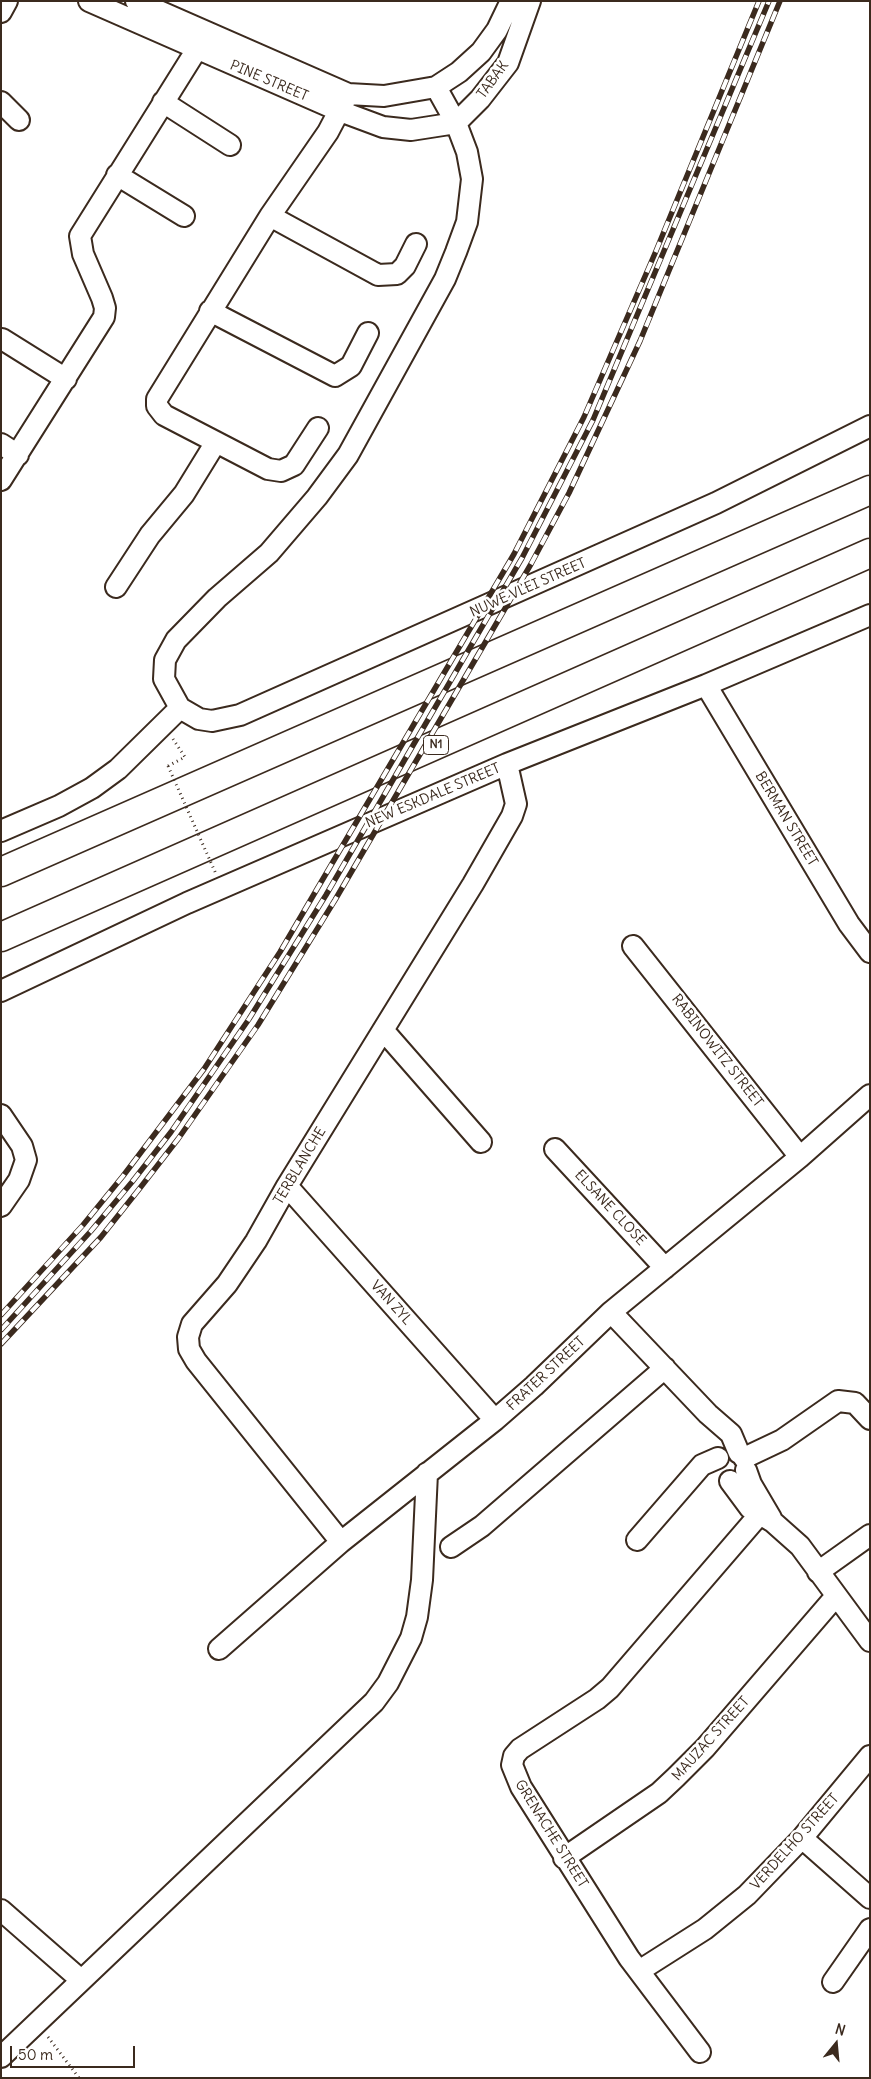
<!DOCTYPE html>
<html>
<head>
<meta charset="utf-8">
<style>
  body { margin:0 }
  #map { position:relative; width:871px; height:2079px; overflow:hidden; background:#fff; font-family:Delius,sans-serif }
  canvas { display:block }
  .frame { position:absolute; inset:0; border:2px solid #3b2a1e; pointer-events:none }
  .north { position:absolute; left:811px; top:2019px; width:50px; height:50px; -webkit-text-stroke:4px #fff; paint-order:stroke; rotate:17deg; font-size:14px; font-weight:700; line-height:20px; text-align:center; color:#3b2a1e }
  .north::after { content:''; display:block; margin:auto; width:18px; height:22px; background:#3b2a1e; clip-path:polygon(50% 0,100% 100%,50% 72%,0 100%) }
  .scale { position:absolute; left:10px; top:2046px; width:125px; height:22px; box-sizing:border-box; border:2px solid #3b2a1e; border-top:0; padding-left:6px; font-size:15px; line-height:18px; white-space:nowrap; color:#3b2a1e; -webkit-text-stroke:4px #fff; paint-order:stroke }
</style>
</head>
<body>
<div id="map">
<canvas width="871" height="2079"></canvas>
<div class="frame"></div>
<div class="north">N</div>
<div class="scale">50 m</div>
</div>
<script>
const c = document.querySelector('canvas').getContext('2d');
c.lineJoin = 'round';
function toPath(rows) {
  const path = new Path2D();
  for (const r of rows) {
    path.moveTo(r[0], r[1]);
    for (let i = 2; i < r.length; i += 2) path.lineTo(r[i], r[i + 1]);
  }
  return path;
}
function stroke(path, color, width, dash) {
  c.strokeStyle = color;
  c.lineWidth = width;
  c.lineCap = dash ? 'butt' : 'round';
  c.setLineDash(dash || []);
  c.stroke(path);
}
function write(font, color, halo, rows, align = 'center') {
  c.font = font + ' Delius,sans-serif';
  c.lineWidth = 5;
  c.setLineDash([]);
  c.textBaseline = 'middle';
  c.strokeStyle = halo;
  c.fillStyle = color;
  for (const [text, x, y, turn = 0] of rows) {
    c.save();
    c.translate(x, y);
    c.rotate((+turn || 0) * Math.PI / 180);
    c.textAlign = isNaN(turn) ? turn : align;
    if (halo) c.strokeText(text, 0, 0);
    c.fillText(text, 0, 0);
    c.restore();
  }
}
const path = toPath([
  [168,766,185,757,173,739],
  [48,2037,79,2078]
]);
const minor = toPath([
  [89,1,340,111,383,127,411,130,456,123,480,99,508,63,530,1],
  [136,1,348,94,384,96,436,87,459,72,481,52,497,30,511,1],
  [1,12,7,1],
  [1,102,19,120],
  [163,102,230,145],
  [117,175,184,216],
  [270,216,378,275,397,274,405,266,416,244],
  [210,311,335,376,351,366,368,333],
  [2,339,66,379],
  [318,428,294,465,281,471,268,469,164,415,157,406,157,399,270,216,328,132,348,94],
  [1,444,18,455],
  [1,480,104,317,105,308,102,298,83,254,80,236,207,33],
  [116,587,150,535,184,494,216,442],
  [706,685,849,924,870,952],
  [180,708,164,679,165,660,176,640,217,598,269,553,317,497,348,455,445,279,456,252,467,222,472,179,467,152,456,123,436,87],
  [1,831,59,806,92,788,118,769,180,708,199,719,212,721,240,715,716,503,870,426],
  [633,946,800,1157],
  [1,991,187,903,507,764,706,685,870,615],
  [383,1030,481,1142],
  [1,1115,22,1146,26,1160,19,1180,1,1206],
  [555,1149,665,1268],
  [287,1186,495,1420],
  [611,1312,708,1414,731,1434,739,1453],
  [744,1458,782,1440,838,1401,855,1403,870,1419],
  [746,1470,751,1484,771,1518],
  [730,1481,750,1508,773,1522,800,1546,870,1641],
  [637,1540,702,1465,718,1458],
  [341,1542,196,1361,189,1349,188,1337,192,1324,227,1284,256,1241,287,1186,473,884,512,816,516,804,507,764],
  [451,1547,482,1526,665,1368],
  [818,1572,870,1535],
  [219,1649,341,1542,495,1420,534,1386,611,1312,800,1157,870,1095],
  [802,1838,870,1898],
  [564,1858,659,1793,676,1777,705,1748,836,1596],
  [1,1910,81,1980],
  [639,1971,705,1929,747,1895,802,1838,870,1756],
  [833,1982,870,1929],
  [700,2052,629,1958,521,1787,512,1765,514,1756,520,1749,597,1699,610,1688,765,1508],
  [1,2057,374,1702,388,1683,411,1638,417,1617,422,1580,427,1473]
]);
const highway = toPath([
  [1,872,870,490],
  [1,937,870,553]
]);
const rail = toPath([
  [1,1315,83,1225,123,1176,204,1069,280,952,514,554,584,417,656,251,759,1],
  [1,1330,91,1231,132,1182,171,1132,249,1019,326,895,522,558,593,420,769,1],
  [1,1344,101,1237,140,1188,178,1139,258,1025,335,900,531,564,569,493,640,341,780,1]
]);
const pathBridge = toPath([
  [168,766,216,874]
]);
const shields = [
  [436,745,25]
];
const shieldNames = [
  ["N1",436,745]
];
const streetNames = [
  ["TABAK",493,80,-54],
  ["PINE STREET",269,81,23],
  ["NUWE VLEI STREET",528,588,-24],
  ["NEW ESKDALE STREET",433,796,-23],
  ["BERMAN STREET",786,819,59],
  ["RABINOWITZ STREET",717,1051,52],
  ["TERBLANCHE",300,1166,-59],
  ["ELSANE CLOSE",610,1208,47],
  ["VAN ZYL",391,1303,48],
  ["FRATER STREET",546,1374,-43],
  ["MAUZAC STREET",711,1739,-48],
  ["GRENACHE STREET",551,1834,58],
  ["VERDELHO STREET",795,1842,-48]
];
stroke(minor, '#3b2a1e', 24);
stroke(highway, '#3b2a1e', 31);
stroke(path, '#3b2a1e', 3, [1, 4]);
stroke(minor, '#fff', 20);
stroke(highway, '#fff', 28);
stroke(rail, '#3b2a1e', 5.5);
stroke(rail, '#fff', 4, [11]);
stroke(pathBridge, '#3b2a1e', 3, [1, 4]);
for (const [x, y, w] of shields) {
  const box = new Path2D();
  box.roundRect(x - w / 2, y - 9.5, w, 19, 4);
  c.fillStyle = '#fff';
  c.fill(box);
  stroke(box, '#3b2a1e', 1);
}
write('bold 12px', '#3b2a1e', null, shieldNames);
write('14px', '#3b2a1e', '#fff', streetNames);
</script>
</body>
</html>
